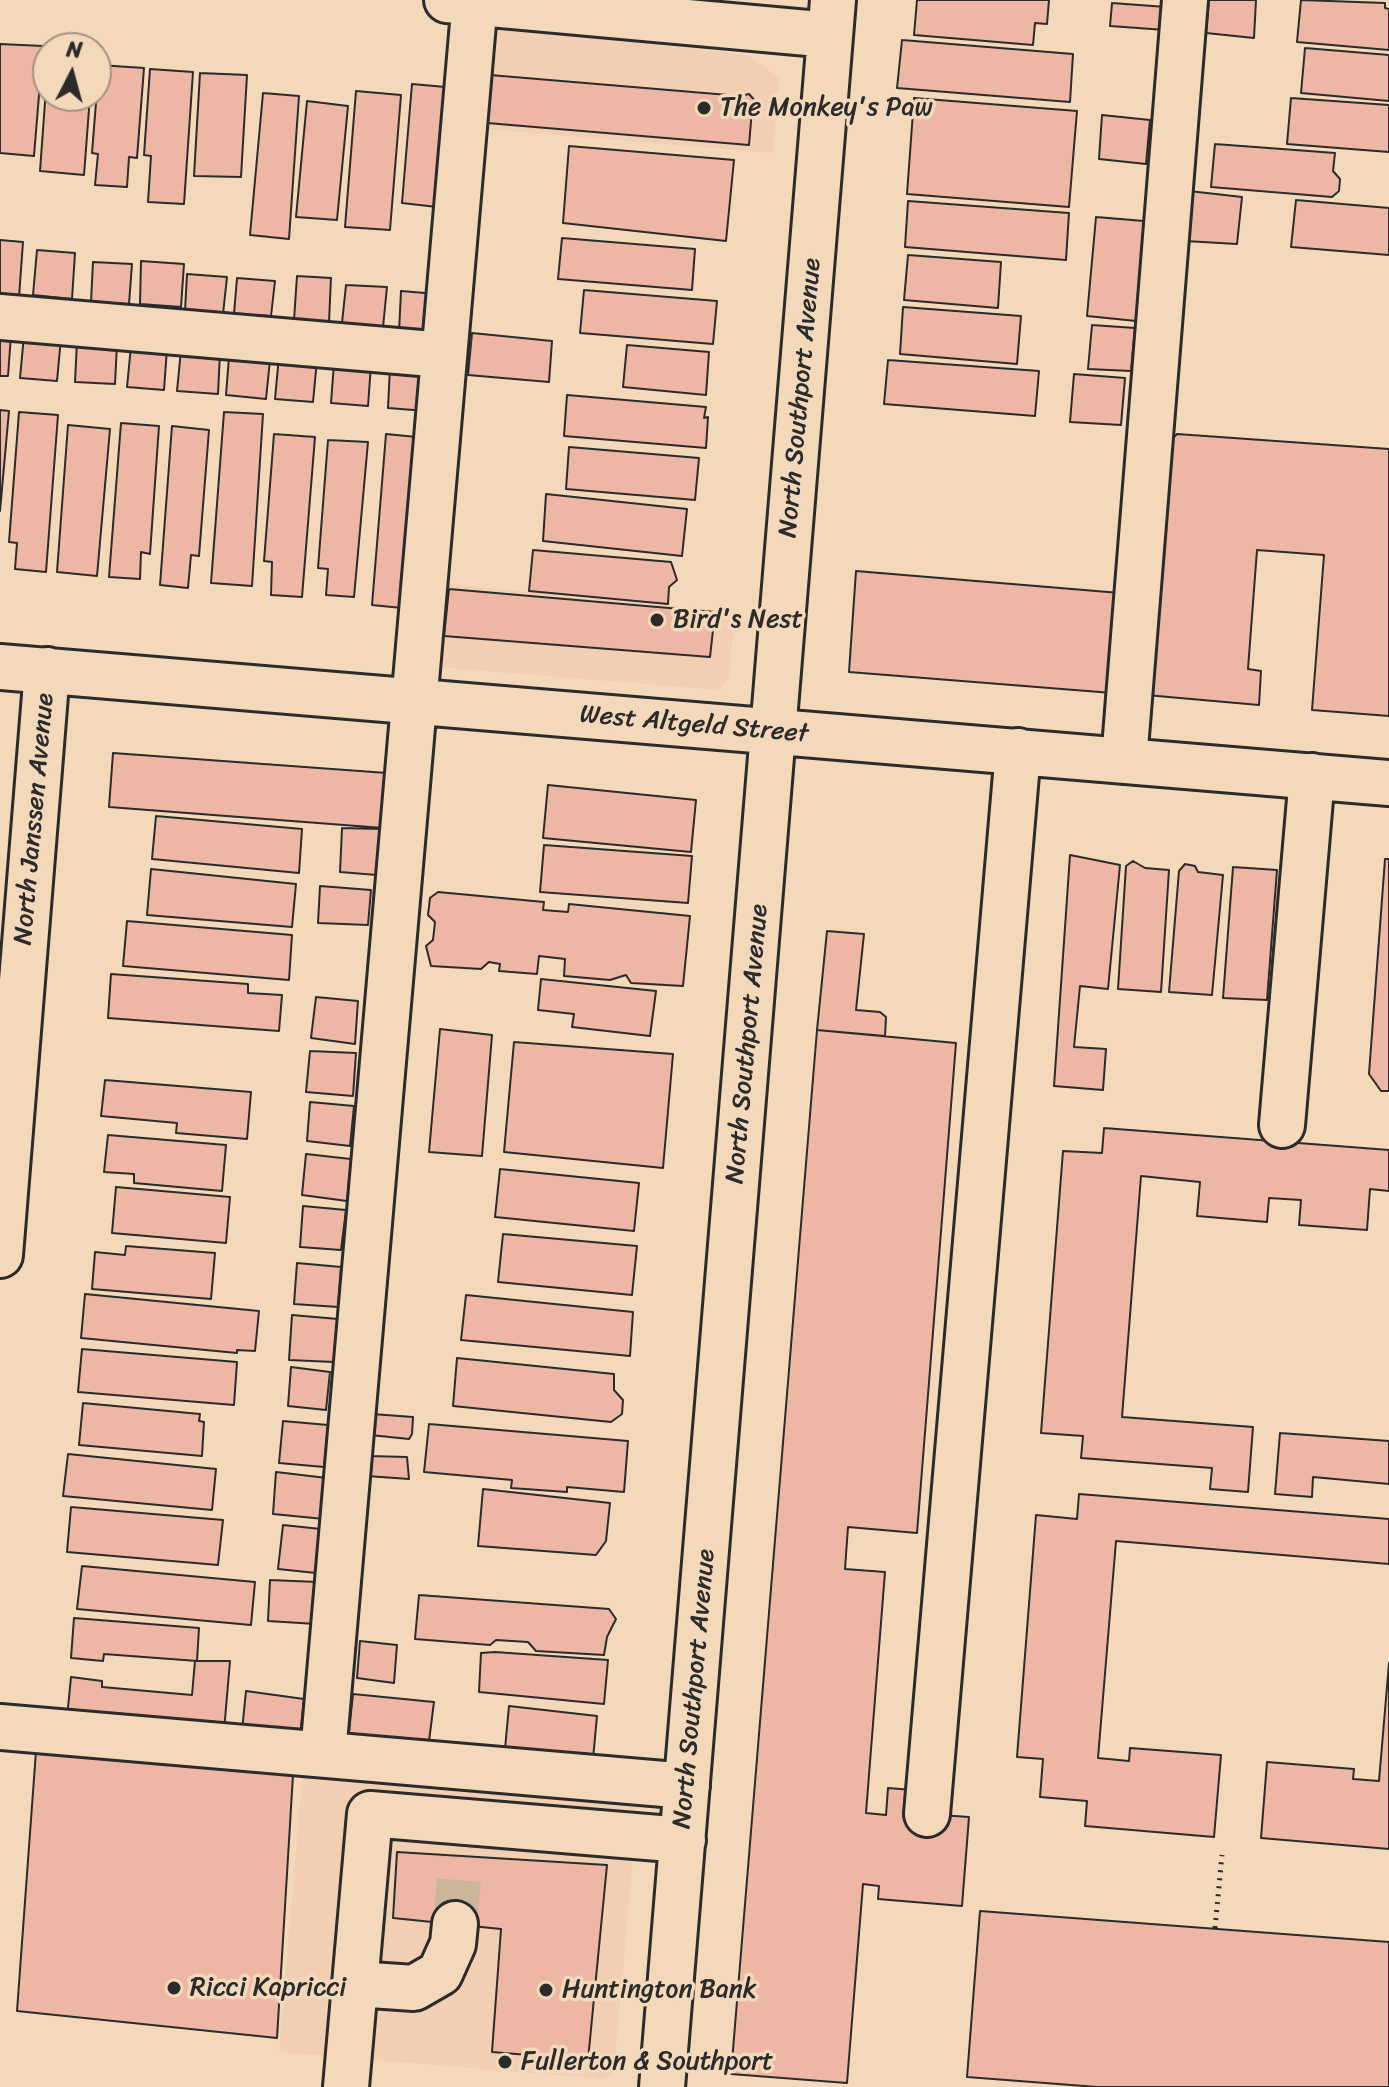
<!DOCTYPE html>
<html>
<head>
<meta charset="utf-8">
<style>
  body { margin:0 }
  #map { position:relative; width:1389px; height:2087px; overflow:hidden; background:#f3d9ba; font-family:Sriracha,sans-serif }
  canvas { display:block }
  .north { position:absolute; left:32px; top:32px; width:80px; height:80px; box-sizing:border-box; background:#f3d9ba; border:2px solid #a39381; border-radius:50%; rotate:6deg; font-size:22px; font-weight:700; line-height:32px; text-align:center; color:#2b2b2b }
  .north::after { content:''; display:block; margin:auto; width:28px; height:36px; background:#2b2b2b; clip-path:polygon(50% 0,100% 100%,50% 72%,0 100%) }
</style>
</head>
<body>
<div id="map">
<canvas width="1389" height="2087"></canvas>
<div class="north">N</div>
</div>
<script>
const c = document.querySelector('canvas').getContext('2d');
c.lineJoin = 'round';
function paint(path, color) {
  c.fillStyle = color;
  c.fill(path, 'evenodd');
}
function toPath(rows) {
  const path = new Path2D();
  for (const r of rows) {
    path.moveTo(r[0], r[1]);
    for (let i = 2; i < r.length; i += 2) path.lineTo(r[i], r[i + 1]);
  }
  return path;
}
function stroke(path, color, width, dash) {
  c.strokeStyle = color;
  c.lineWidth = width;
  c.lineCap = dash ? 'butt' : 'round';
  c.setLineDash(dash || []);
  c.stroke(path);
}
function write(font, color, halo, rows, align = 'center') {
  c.font = font + ' Sriracha,sans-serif';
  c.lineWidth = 7;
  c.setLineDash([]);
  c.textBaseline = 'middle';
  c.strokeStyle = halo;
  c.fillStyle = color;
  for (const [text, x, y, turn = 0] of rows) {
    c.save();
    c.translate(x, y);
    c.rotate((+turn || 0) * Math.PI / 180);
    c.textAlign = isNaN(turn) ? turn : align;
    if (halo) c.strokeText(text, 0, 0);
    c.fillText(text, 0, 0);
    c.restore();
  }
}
const built = toPath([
  [493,26,747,55,780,78,772,153,484,129],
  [447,584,735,612,729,677,719,690,437,667],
  [303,1769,638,1799,614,2072,603,2079,279,2052]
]);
const building = toPath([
  [917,0,1049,0,1047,24,1035,23,1033,45,914,35,917,0],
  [1209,0,1256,0,1254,38,1206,33,1209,0],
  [1301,0,1385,3,1385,8,1389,9,1389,50,1297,42,1301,0],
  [1112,3,1166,7,1165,30,1110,26,1112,3],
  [902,40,1073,54,1070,102,897,88,902,40],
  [0,44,43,46,34,156,0,153,0,44],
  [1305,48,1389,55,1389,101,1301,93,1305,48],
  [48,61,48,96,90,96,84,175,40,171,48,61],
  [99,65,144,68,137,158,129,157,127,187,95,185,98,154,92,153,99,65],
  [150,69,193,72,184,204,148,202,151,156,144,155,150,69],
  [200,73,247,75,241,177,194,176,200,73],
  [490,75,740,96,749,94,756,102,752,110,749,145,487,123,490,75],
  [412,84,457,88,446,208,402,203,412,84],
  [356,91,401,95,390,230,345,227,356,91],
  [263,93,299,96,289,239,250,235,263,93],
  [914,98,1077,111,1069,207,907,194,914,98],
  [1291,98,1389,105,1389,152,1287,144,1291,98],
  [307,101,348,106,337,220,296,217,307,101],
  [1102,115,1150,120,1146,164,1099,159,1102,115],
  [1215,144,1335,153,1333,171,1340,179,1339,191,1332,197,1211,187,1215,144],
  [569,146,734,160,726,241,563,223,569,146],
  [1189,191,1242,197,1237,244,1185,241,1189,191],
  [1296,200,1389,208,1389,255,1291,247,1296,200],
  [908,201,1069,213,1066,260,905,247,908,201],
  [1096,217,1144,221,1136,321,1087,316,1096,217],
  [562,238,695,249,692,290,558,279,562,238],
  [0,240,23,242,19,297,0,295,0,240],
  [37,250,75,253,72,299,33,295,37,250],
  [908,255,1001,262,998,308,904,300,908,255],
  [141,261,184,264,181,307,140,304,141,261],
  [93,262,132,264,129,304,91,302,93,262],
  [187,274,227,277,223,314,185,311,187,274],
  [297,276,331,278,329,322,294,320,297,276],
  [237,278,275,281,271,316,234,314,237,278],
  [346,285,387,287,383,327,342,323,346,285],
  [584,290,717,301,713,344,580,333,584,290],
  [401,291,438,294,435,334,399,332,401,291],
  [903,307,1021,316,1017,364,900,354,903,307],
  [1092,325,1135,328,1131,371,1088,369,1092,325],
  [472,333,552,341,549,382,468,375,472,333],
  [0,335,11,335,8,376,0,376,0,335],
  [24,335,61,338,57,381,20,378,24,335],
  [77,341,117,344,115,384,75,382,77,341],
  [627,345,709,352,706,395,623,387,627,345],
  [131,346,167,349,164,390,127,387,131,346],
  [181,350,220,353,218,394,177,391,181,350],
  [279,356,317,360,313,402,275,399,279,356],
  [229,357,270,360,266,399,226,395,229,357],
  [888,360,1039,371,1035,416,884,404,888,360],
  [334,363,371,365,368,406,331,403,334,363],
  [390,367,430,369,426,411,388,408,390,367],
  [1074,374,1125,378,1121,425,1070,422,1074,374],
  [567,395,706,407,704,418,708,417,706,448,564,436,567,395],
  [0,410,9,411,0,511,0,410],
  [19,412,58,415,46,572,15,569,17,543,9,542,19,412],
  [224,412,263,414,252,586,211,583,224,412],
  [121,423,159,426,150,554,141,552,140,579,109,577,121,423],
  [68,425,110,429,97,576,57,572,68,425],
  [172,426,209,430,199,556,191,555,188,588,160,585,172,426],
  [274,434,315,437,302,597,271,595,272,562,264,561,274,434],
  [386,434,427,438,412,609,372,605,386,434],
  [1177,434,1389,449,1389,716,1312,710,1324,555,1257,550,1248,669,1261,671,1259,705,1146,695,1166,445,1177,434],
  [328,440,368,442,354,597,326,595,328,569,318,568,328,440],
  [569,447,699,458,695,500,566,489,569,447],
  [546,494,687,509,682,556,543,541,546,494],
  [533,550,671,562,677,580,669,587,668,604,529,591,533,550],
  [856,571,1120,593,1112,693,849,672,856,571],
  [449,589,715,612,710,657,444,636,449,589],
  [113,753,387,773,383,828,109,807,113,753],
  [548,785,696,800,691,852,543,838,548,785],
  [156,816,302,829,299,873,152,859,156,816],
  [342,828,382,829,377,875,340,872,342,828],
  [544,845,692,856,688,903,540,892,544,845],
  [1070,855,1120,865,1108,989,1080,986,1074,1047,1106,1049,1103,1090,1054,1086,1070,855],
  [1385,859,1389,859,1389,1091,1381,1091,1369,1074,1385,859],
  [1133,861,1145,868,1169,870,1161,992,1118,989,1126,866,1133,861],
  [1185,864,1195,866,1198,872,1223,875,1212,995,1169,992,1179,871,1185,864],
  [1233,867,1277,870,1267,1000,1223,998,1233,867],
  [151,869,296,884,292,927,147,915,151,869],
  [320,886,371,890,368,925,318,923,320,886],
  [438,892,544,902,543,910,568,912,569,904,690,916,683,986,631,983,626,975,610,980,564,976,565,959,539,956,537,974,499,971,500,964,489,962,481,969,431,966,426,946,433,940,435,922,428,915,430,898,438,892],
  [127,921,292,935,289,980,123,966,127,921],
  [827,931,864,934,856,1010,880,1012,886,1017,885,1036,817,1030,827,931],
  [111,974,248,984,248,993,282,995,279,1031,108,1018,111,974],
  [541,979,656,991,650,1036,572,1027,574,1014,538,1010,541,979],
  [316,997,358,1001,355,1044,311,1038,316,997],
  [440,1029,492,1035,482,1156,429,1152,440,1029],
  [817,1030,956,1043,917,1533,848,1527,845,1569,885,1572,866,1813,886,1815,888,1788,913,1790,911,1813,969,1817,962,1906,878,1899,879,1886,863,1884,847,2083,731,2074,817,1030],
  [514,1042,673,1054,663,1168,504,1152,514,1042],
  [310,1051,356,1053,353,1096,306,1092,310,1051],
  [105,1080,251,1092,247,1139,176,1133,177,1123,101,1116,105,1080],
  [310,1102,354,1106,350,1146,307,1141,310,1102],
  [1104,1128,1389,1150,1389,1191,1370,1189,1367,1230,1299,1225,1301,1200,1269,1198,1267,1222,1197,1216,1200,1182,1141,1176,1122,1417,1253,1427,1248,1492,1210,1489,1212,1468,1081,1458,1083,1436,1041,1433,1063,1151,1102,1153,1104,1128],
  [108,1135,226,1145,222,1191,134,1183,134,1174,104,1172,108,1135],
  [306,1154,351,1159,347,1201,302,1195,306,1154],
  [500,1169,639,1183,634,1231,495,1217,500,1169],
  [116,1187,230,1197,226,1243,112,1233,116,1187],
  [303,1206,346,1210,341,1250,300,1247,303,1206],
  [503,1234,637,1246,632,1295,498,1282,503,1234],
  [126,1246,215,1253,211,1299,92,1289,95,1252,125,1255,126,1246],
  [297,1263,341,1267,338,1307,294,1304,297,1263],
  [85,1294,259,1311,255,1351,237,1350,237,1353,81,1338,85,1294],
  [466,1295,633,1312,630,1356,461,1340,466,1295],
  [292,1315,338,1319,334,1362,289,1360,292,1315],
  [82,1349,237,1362,234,1405,78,1392,82,1349],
  [457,1358,614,1374,614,1390,623,1400,622,1414,611,1422,453,1406,457,1358],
  [291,1367,330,1372,326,1410,288,1406,291,1367],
  [83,1403,200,1414,199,1421,204,1422,202,1456,79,1445,83,1403],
  [372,1414,413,1417,412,1434,409,1439,370,1435,372,1414],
  [283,1421,328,1425,324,1467,279,1463,283,1421],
  [429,1424,628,1441,624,1492,567,1487,567,1492,511,1488,512,1480,424,1472,429,1424],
  [1280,1433,1389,1441,1389,1484,1313,1477,1312,1497,1275,1494,1280,1433],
  [68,1454,216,1469,212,1510,63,1496,68,1454],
  [369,1456,407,1457,409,1479,367,1476,369,1456],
  [276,1472,327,1478,324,1519,273,1514,276,1472],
  [483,1489,610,1503,606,1541,596,1555,478,1546,483,1489],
  [1079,1494,1389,1519,1389,1564,1116,1541,1098,1758,1129,1761,1130,1748,1221,1755,1214,1837,1085,1826,1087,1801,1040,1797,1043,1759,1017,1757,1036,1515,1077,1519,1079,1494],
  [71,1507,223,1520,218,1565,67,1552,71,1507],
  [283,1525,321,1529,316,1573,278,1569,283,1525],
  [82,1566,255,1582,251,1625,77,1609,82,1566],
  [270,1580,318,1582,316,1624,268,1621,270,1580],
  [419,1595,609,1609,616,1619,607,1637,604,1655,536,1651,528,1642,496,1640,490,1645,415,1639,419,1595],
  [74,1618,199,1628,197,1661,104,1654,103,1661,71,1658,74,1618],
  [360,1641,397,1645,394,1683,357,1678,360,1641],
  [495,1652,608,1660,604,1704,479,1692,481,1653,495,1652],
  [195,1661,230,1661,224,1731,67,1718,71,1677,102,1681,102,1687,192,1695,195,1661],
  [1389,1663,1389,1849,1261,1838,1267,1762,1354,1769,1353,1779,1379,1781,1389,1663],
  [246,1691,304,1699,300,1736,242,1731,246,1691],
  [353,1694,434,1702,428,1749,348,1741,353,1694],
  [509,1706,597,1716,593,1759,505,1749,509,1706],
  [36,1751,293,1775,277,2038,17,2011,36,1751],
  [397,1852,607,1865,588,2060,492,2052,501,1929,393,1918,397,1852],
  [980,1911,1389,1942,1389,2087,1097,2087,967,2077,980,1911]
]);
const minorTunnel = toPath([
  [455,1924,461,1858]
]);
const path = toPath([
  [1215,1928,1222,1855]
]);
const minor = toPath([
  [447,0,830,35],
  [0,317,444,355],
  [0,667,1389,783],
  [1124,761,1185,0],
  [1282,1125,1312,776],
  [0,1255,47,670],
  [0,1727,687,1786],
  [323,1754,475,0],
  [927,1814,1018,751],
  [356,1984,414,1988,440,1973,453,1944,455,1924],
  [346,2087,370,1814,683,1840],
  [662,2087,833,0]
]);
const markers = [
  [704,108,8,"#2b2b2b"],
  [657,620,8,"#2b2b2b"],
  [174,1988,8,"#2b2b2b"],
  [546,1990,8,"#2b2b2b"],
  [505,2062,8,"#2b2b2b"]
];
const poiNames = [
  ["The Monkey's Paw",720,108],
  ["Bird's Nest",673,620],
  ["Ricci Kapricci",190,1988],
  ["Huntington Bank",562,1990],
  ["Fullerton & Southport",521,2062]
];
const streetNames = [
  ["North Southport Avenue",801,398,-85],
  ["West Altgeld Street",694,725,5],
  ["North Janssen Avenue",35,819,-85],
  ["North Southport Avenue",748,1044,-85],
  ["North Southport Avenue",695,1689,-85]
];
paint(built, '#f2ceb3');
paint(building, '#eeb6a4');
stroke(building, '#2b2b2b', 2);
stroke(minorTunnel, '#cbb69d', 44, [44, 22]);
stroke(minor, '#2b2b2b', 50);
stroke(path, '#2b2b2b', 5, [2, 6]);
stroke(minor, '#f3d9ba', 44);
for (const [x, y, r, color] of markers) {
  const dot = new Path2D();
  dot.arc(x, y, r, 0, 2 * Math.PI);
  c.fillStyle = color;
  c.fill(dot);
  stroke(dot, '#f3d9ba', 3);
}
write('26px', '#2b2b2b', '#f3d9ba', poiNames, 'left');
write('26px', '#2b2b2b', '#f3d9ba', streetNames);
</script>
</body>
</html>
